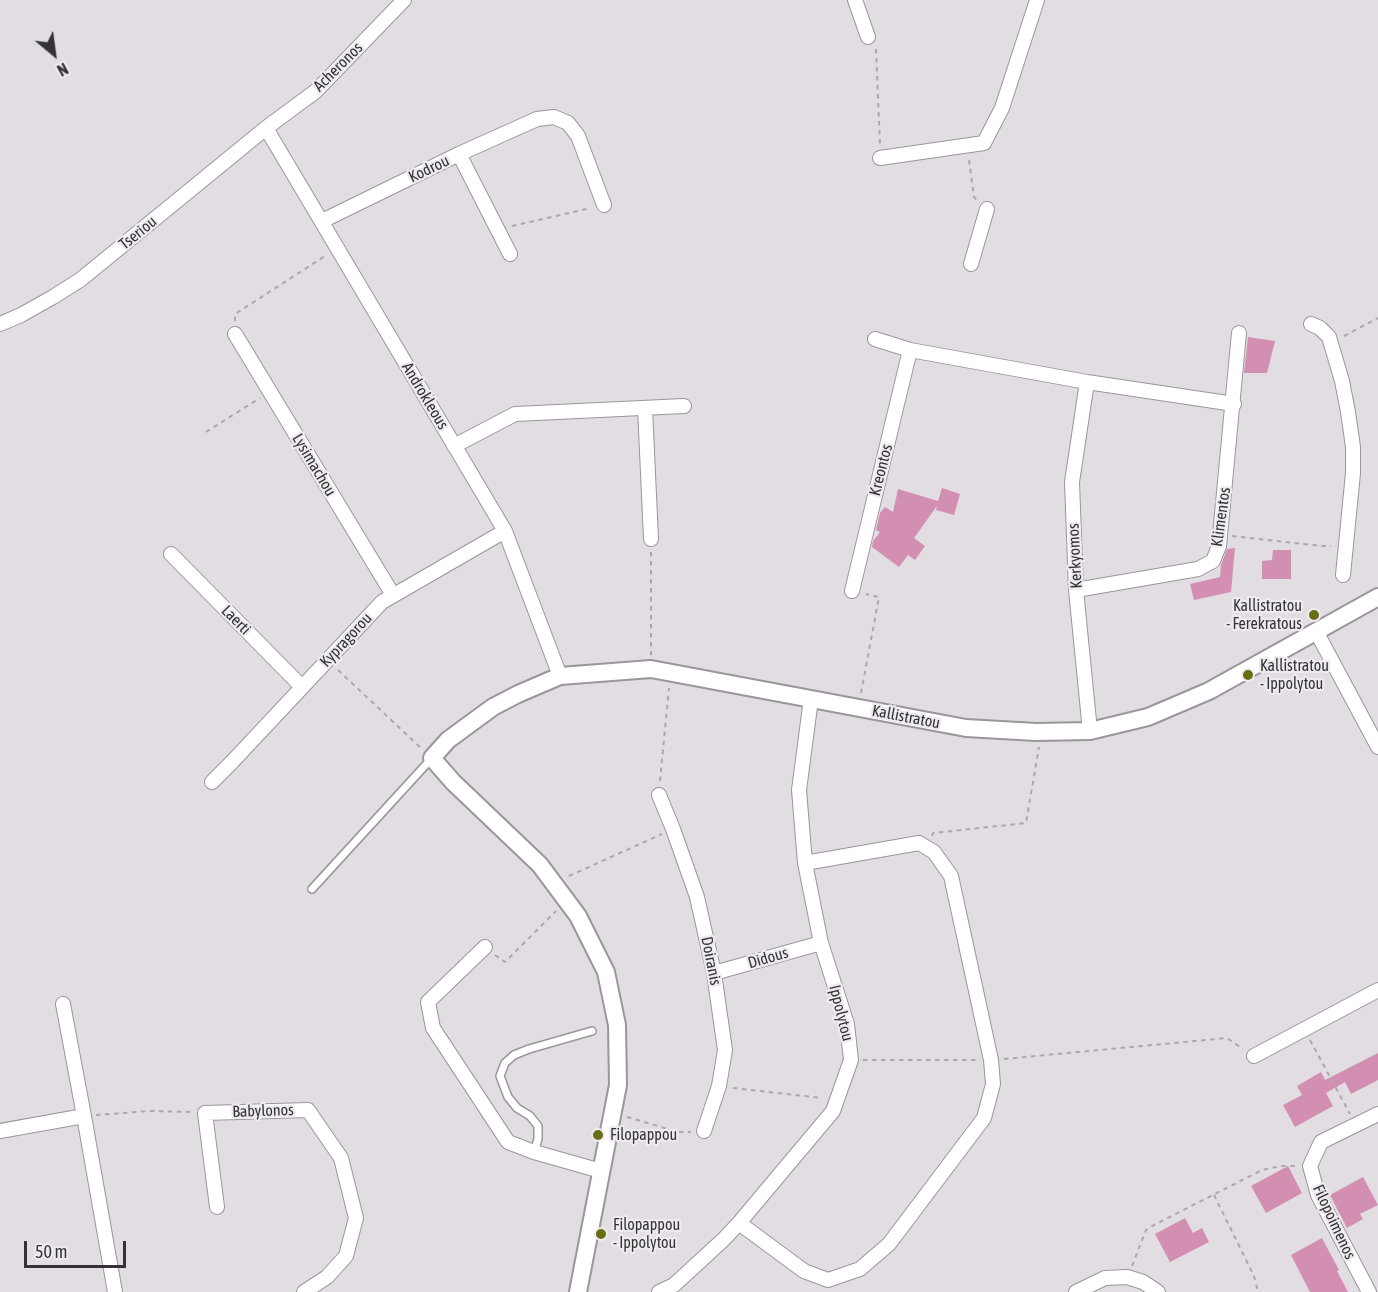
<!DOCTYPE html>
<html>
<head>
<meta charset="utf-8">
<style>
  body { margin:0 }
  #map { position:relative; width:1378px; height:1292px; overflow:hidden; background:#e1dde3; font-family:"Asap Condensed",sans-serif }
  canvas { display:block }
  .north { position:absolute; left:24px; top:24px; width:60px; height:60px; -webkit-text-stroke:4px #eeeaf0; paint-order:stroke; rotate:151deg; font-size:16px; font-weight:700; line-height:24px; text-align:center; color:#353336 }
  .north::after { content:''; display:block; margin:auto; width:21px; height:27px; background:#353336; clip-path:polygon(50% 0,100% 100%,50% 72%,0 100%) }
  .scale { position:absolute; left:24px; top:1241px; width:102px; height:27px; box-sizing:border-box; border:3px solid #353336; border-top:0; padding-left:8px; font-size:18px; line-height:21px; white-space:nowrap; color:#353336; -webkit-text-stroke:4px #eeeaf0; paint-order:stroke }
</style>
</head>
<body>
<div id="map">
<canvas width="1378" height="1292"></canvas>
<div class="north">N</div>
<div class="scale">50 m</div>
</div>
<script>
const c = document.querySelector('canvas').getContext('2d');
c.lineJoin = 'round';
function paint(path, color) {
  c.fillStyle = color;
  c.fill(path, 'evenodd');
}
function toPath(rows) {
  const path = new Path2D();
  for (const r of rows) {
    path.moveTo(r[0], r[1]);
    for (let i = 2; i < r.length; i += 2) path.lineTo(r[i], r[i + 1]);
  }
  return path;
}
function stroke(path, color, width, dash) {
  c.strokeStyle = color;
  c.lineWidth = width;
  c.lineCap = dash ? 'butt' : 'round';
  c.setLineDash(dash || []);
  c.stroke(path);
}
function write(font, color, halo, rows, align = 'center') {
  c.font = font + ' "Asap Condensed",sans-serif';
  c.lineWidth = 4.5;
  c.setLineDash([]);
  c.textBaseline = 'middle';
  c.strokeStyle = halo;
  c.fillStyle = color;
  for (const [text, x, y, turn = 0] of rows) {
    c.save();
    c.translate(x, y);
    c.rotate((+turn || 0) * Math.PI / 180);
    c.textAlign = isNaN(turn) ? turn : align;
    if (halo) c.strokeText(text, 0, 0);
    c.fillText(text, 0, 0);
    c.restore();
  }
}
const building = toPath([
  [1248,337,1275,341,1267,373,1244,373],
  [942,488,960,494,954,515,936,510,937,506,914,538,925,546,915,560,908,555,899,567,872,547,873,541,880,532,876,530,880,513,885,507,893,512,898,489,938,501],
  [1235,548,1231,592,1194,600,1190,584,1220,577,1221,565,1227,549],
  [1273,550,1291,550,1291,579,1262,579,1262,561,1272,560],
  [1378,1053,1378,1080,1351,1094,1345,1082,1326,1093,1333,1106,1295,1127,1283,1105,1302,1095,1297,1086,1321,1072,1325,1080],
  [1288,1166,1302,1193,1266,1213,1251,1186],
  [1363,1177,1378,1205,1360,1214,1363,1219,1347,1228,1330,1195],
  [1185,1218,1193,1233,1202,1228,1209,1242,1170,1262,1155,1234],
  [1322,1238,1339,1270,1337,1271,1348,1292,1310,1292,1291,1255]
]);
const path = toPath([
  [876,49,880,145],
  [969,160,974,197,977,200],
  [512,226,591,208],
  [235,321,235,314,325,256],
  [1344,336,1378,318],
  [206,432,260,398],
  [1232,536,1322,546,1331,546],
  [651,552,651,655],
  [338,670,422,749],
  [861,693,879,597,866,594],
  [660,781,669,688],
  [932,836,933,833,1026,823,1039,747],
  [569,876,662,834],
  [495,955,505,962,556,911],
  [1310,1040,1350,1114],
  [1004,1059,1227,1038,1243,1049],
  [863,1060,977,1060],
  [733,1088,822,1098],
  [96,1115,149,1111,192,1112],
  [627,1117,678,1132,691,1132],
  [1214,1195,1254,1276,1258,1292],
  [1132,1266,1146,1230,1154,1225,1262,1170,1281,1166,1297,1166]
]);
const service = toPath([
  [312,889,432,758],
  [534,1152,538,1139,538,1126,530,1116,517,1108,508,1097,500,1076,505,1063,514,1055,529,1049,592,1031]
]);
const minor = toPath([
  [855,0,868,37],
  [266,128,505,531,560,676],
  [459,154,510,254],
  [880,158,984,143,1002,108,1037,0],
  [322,221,459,154,537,119,554,117,568,123,578,136,604,205],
  [971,264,987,209],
  [0,324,21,315,53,297,80,280,107,258,266,128,316,91,404,0],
  [1311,324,1320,328,1329,337,1342,381,1348,412,1353,447,1353,473,1343,575],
  [235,334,393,595],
  [875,339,910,350,1087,382,1234,404],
  [1087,382,1072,482,1076,590,1090,731],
  [645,408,651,539],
  [454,446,515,414,684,406],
  [171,554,302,687],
  [1076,590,1198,569,1213,561,1219,546,1239,333],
  [852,591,910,350],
  [1316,631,1378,747],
  [212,782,232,762,382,602,505,531],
  [659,795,673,829,697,897,714,973,725,1050,719,1086,704,1131],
  [485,947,428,1002,433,1028,508,1142,534,1152,601,1171],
  [714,973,821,943],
  [63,1004,84,1116,115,1292],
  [1254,1056,1378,990],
  [0,1131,84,1116],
  [217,1207,205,1113,308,1110,341,1158,356,1218,346,1256,327,1277,304,1292],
  [739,1223,804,1271,828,1280,860,1269,889,1244,984,1118,993,1084,991,1060,951,876,934,852,919,843,805,863],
  [659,1292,674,1285,723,1240,739,1223,833,1111,851,1060,847,1024,821,943,805,863,799,790,811,699],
  [1076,1292,1105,1278,1127,1277,1143,1282,1158,1292],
  [1369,1292,1318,1195,1310,1166,1321,1142,1378,1114]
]);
const tertiary = toPath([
  [578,1292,618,1085,617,1025,606,972,578,916,540,865,453,782,432,758,448,740,493,707,518,694,560,676,651,669,966,728,1036,732,1090,731,1148,717,1209,691,1378,597]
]);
const markers = [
  [1314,615,6,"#6a6e13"],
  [1248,675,6,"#6a6e13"],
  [598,1135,6,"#6a6e13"],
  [601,1234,6,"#6a6e13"]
];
const streetNames = [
  ["Acheronos",338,67,-45],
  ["Kodrou",429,169,-26],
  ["Tseriou",138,233,-39],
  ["Androkleous",425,396,59],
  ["Lysimachou",314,465,59],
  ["Kreontos",881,470,-76],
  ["Klimentos",1221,517,-82],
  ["Kerkyomos",1075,556,-93],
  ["Laerti",236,620,45],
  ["Kypragorou",346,640,-47],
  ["Kallistratou",906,717,11],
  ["Didous",768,958,-16],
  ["Doiranis",711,961,79],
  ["Ippolytou",841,1013,76],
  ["Babylonos",263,1111,-2],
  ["Filopoimenos",1334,1222,65]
];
const poiNames = [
  ["Kallistratou",1302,606,"right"],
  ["- Ferekratous",1302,624,"right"],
  ["Kallistratou",1260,666],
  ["- Ippolytou",1260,684],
  ["Filopappou",610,1135],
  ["Filopappou",613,1225],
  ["- Ippolytou",613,1243]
];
paint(building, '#d38fb2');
stroke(service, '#9a969b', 10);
stroke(minor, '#9a969b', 16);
stroke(tertiary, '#9a969b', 20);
stroke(path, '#aba8ad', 2, [4.5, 4.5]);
stroke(service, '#fff', 7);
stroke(minor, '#fff', 14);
stroke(tertiary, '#fff', 16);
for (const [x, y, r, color] of markers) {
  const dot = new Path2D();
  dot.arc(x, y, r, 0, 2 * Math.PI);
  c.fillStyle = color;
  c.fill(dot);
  stroke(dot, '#eeeaf0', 2);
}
write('16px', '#353336', '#eeeaf0', streetNames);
write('16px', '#353336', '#eeeaf0', poiNames, 'left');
</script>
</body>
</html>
